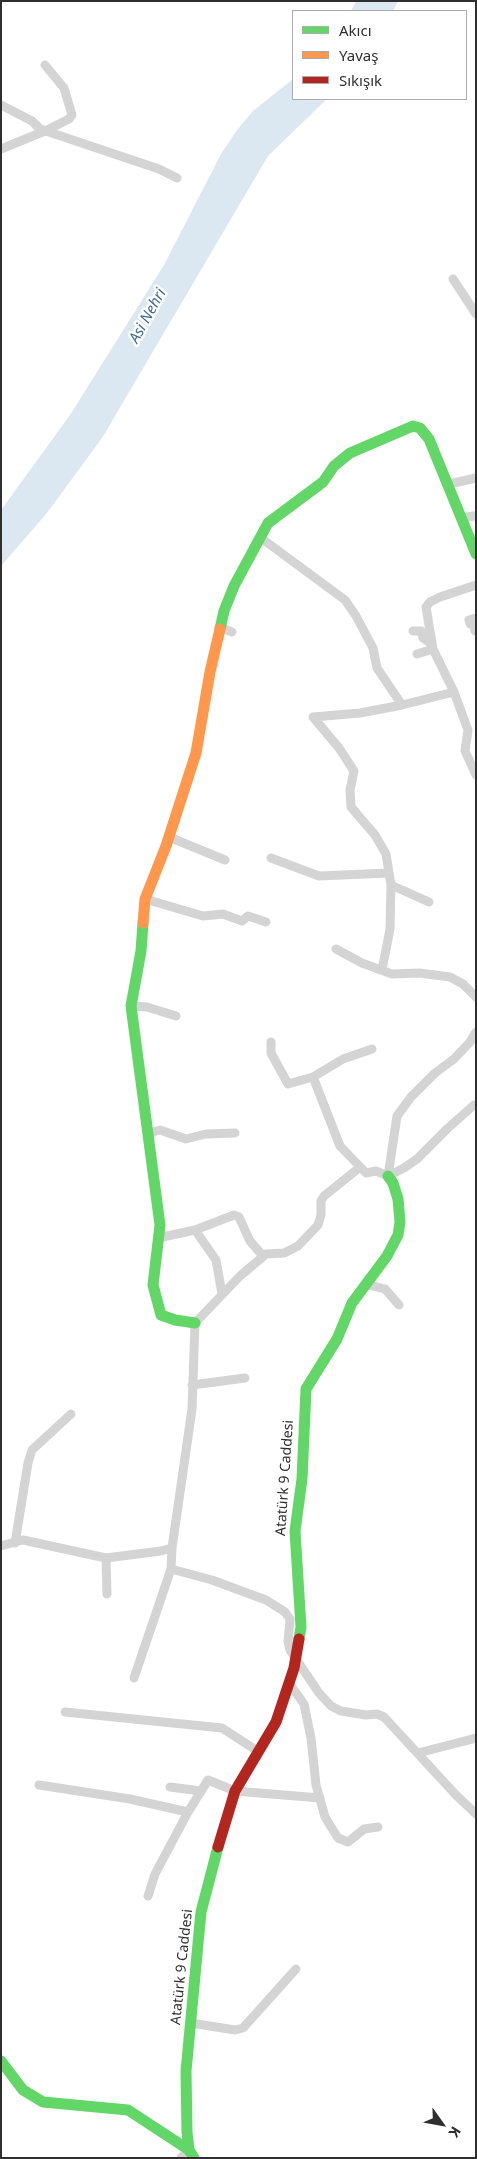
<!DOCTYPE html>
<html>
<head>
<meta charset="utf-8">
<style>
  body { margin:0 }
  #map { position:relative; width:477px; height:2159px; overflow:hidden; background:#fff; font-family:"Noto Sans",sans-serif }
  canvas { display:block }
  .frame { position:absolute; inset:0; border:2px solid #2f2f2f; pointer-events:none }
  .legend { position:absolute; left:292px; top:10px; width:175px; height:90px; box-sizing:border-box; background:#fff; border:1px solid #acacac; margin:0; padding:6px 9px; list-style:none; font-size:15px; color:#2f2f2f }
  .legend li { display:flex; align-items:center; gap:10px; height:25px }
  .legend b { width:25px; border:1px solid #acacac }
  .north { position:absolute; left:417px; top:2099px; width:50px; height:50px; -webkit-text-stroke:4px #fff; paint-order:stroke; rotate:122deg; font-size:14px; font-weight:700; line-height:20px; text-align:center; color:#2f2f2f }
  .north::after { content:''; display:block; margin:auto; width:18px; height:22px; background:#2f2f2f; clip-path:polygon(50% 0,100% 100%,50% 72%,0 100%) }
</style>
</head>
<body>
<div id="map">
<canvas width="477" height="2159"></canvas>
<div class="frame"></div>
<ul class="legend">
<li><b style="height:6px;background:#63d668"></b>Akıcı</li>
<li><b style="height:6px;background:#ff974d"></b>Yavaş</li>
<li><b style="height:6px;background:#b3261e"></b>Sıkışık</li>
</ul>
<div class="north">K</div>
</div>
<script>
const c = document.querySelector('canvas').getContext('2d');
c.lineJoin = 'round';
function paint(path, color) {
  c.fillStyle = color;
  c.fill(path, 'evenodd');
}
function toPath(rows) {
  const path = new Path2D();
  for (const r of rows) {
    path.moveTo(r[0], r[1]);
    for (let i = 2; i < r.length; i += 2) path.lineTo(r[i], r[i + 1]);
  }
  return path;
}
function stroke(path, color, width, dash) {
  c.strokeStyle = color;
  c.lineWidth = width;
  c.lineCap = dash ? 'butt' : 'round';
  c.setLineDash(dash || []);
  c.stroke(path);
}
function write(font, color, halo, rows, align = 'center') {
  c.font = font + ' "Noto Sans",sans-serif';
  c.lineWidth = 5;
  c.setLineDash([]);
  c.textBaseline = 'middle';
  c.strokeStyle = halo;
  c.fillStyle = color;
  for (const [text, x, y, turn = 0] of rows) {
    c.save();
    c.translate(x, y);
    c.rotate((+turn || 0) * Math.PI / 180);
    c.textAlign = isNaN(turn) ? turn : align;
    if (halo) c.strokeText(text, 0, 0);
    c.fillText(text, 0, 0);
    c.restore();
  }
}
const water = toPath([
  [356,1,398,1,393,11,351,11],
  [293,79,293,99,327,99,268,156,102,438,47,513,1,566,1,510,70,415,164,265,221,154,237,130,253,111]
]);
const street = toPath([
  [1,105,32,121,40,129,159,169,177,178],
  [1,149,45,131,69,119,72,115,64,88,45,65],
  [453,279,476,314],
  [449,484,476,478],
  [461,518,474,516],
  [261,538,345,600,356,616,373,648,377,668,402,705,454,692],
  [476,585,440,597,430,602,426,607,433,649,454,692,468,730,465,751,476,775],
  [219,627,232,632],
  [413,631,421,631,423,638,432,644],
  [475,631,474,623,470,624,469,620,476,618],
  [417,654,433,649],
  [169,837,225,860],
  [271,858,319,876,389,873],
  [391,885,429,902],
  [145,899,203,916,223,914,242,921,248,916,266,922],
  [336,949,362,963,392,974,419,973,450,977,463,984,476,997],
  [382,970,390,929,391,885,386,854,375,835,351,807,350,790,354,771,339,748,313,717,360,713,402,705],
  [131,1006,147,1007,176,1016],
  [271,1042,271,1053,288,1084,313,1077,343,1059,372,1049],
  [313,1077,340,1146,366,1173,376,1171,388,1176,404,1168,417,1159,448,1128,474,1105],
  [149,1133,160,1130,186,1139,206,1134,235,1133],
  [359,1168,324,1196,321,1201,321,1215,318,1225,298,1246,284,1253,266,1254,240,1276,195,1323,192,1409,172,1548,171,1569,212,1580,266,1600,285,1612,290,1619,288,1642,290,1650,319,1693,331,1706,341,1711,366,1715,377,1714,384,1717,456,1795,476,1814],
  [388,1176,397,1116,411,1097,435,1073,454,1059,470,1042,476,1032],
  [158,1238,195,1230],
  [365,1284,385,1289,399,1305],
  [222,1294,216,1260,195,1230,234,1215,239,1217,250,1241,263,1256],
  [192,1385,245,1378],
  [15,1543,28,1463,32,1450,71,1414],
  [1,1546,23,1540,106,1558,161,1551,172,1548],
  [106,1558,107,1594],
  [134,1678,171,1569],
  [289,1683,304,1704,311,1738,316,1785,325,1817,338,1838,348,1842,364,1829,378,1827],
  [65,1712,222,1728,259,1752],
  [418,1753,476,1738],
  [39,1785,130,1799,188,1812],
  [170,1787,201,1791],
  [148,1896,155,1874,188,1812,208,1780,235,1791,320,1798],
  [191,2023,235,2030,243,2028,296,1969],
  [181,2158,189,2150]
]);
const fast = toPath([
  [220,629,224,611,234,586,268,523,323,482,334,466,350,453,413,426,420,428,429,439,476,554],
  [143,923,141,951,131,1006,160,1225,153,1285,161,1315,175,1320,195,1323],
  [299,1639,301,1627,295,1531,302,1479,306,1389,337,1339,352,1303,387,1256,398,1235,400,1222,398,1199,393,1183,388,1176],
  [1,2061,23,2090,43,2102,128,2110,189,2150],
  [194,2158,189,2150,187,2132,186,2071,201,1912,218,1847]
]);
const slow = toPath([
  [143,923,145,899,166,846,196,753,210,672,220,629]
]);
const jam = toPath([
  [218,1847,235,1791,276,1722,294,1668,299,1639]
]);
const streetNames = [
  ["Atatürk 9 Caddesi",285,1478,-86],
  ["Atatürk 9 Caddesi",182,1967,-84]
];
const waterNames = [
  ["Asi Nehri",148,316,-61]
];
paint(water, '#dbe7f1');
stroke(street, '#d4d4d4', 9);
stroke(fast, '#63d668', 11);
stroke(slow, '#ff974d', 11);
stroke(jam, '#b3261e', 11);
write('14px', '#2f2f2f', '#fff', streetNames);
write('italic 15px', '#406d8f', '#fff', waterNames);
</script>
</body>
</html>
